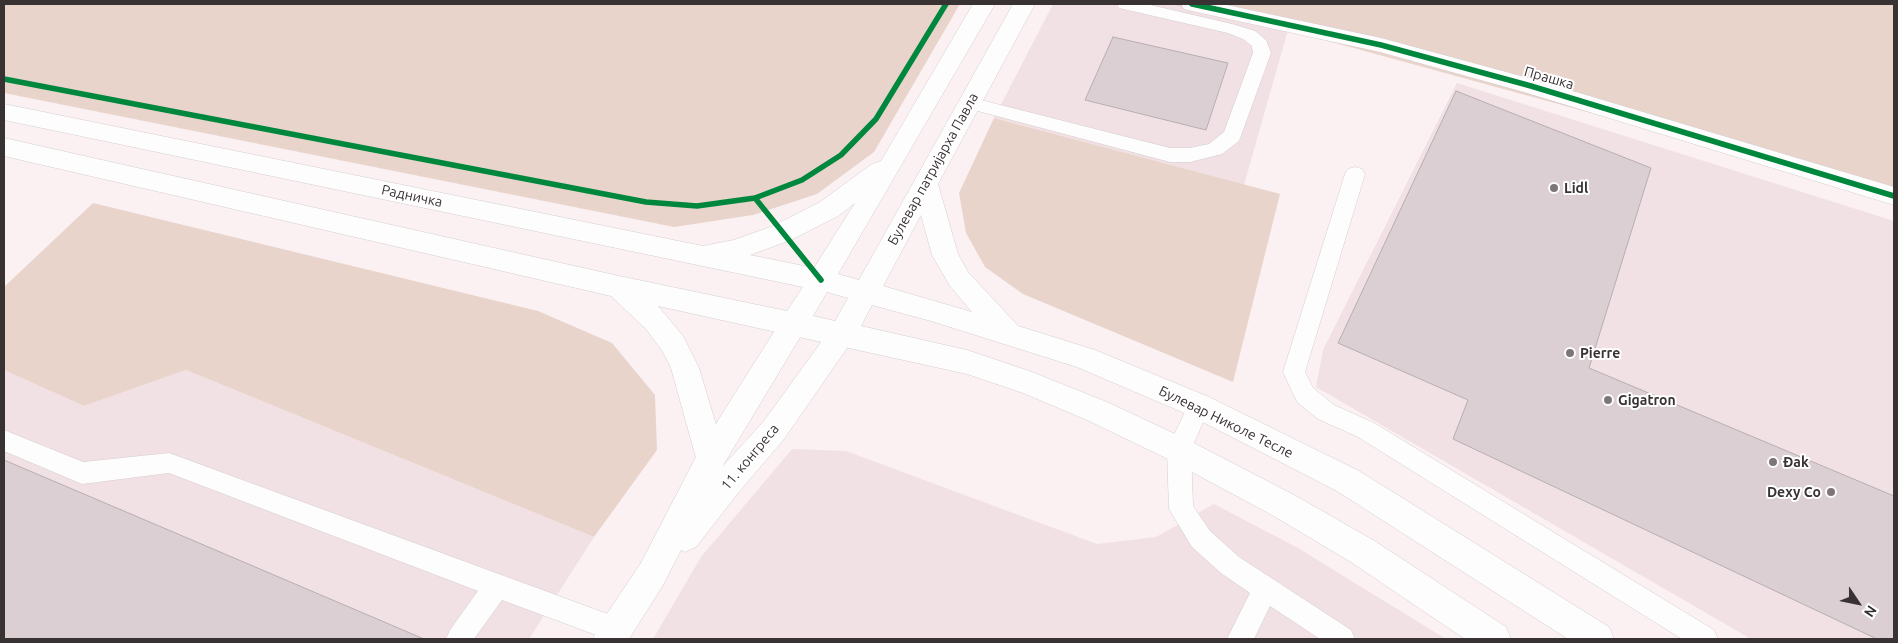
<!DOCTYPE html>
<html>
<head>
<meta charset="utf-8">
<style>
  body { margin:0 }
  #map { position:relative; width:1898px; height:643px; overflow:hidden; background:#fbf1f3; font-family:Ubuntu,sans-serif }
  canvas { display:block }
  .frame { position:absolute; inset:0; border:5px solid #393233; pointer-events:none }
  .north { position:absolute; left:1833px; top:578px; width:50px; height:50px; -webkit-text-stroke:4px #fff; paint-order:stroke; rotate:124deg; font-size:14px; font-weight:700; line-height:20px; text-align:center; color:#393233 }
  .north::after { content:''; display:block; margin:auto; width:18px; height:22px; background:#393233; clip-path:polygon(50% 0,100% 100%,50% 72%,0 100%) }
</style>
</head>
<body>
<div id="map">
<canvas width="1898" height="643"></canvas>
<div class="frame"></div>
<div class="north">N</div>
</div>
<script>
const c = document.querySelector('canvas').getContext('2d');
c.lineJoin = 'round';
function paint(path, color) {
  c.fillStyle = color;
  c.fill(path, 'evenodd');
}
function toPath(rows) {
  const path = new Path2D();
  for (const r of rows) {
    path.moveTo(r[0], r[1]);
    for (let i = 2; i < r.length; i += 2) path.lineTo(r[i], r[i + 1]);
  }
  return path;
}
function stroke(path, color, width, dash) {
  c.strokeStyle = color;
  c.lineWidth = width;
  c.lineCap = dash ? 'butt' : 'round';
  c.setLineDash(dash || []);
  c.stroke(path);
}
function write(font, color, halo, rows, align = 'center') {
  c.font = font + ' Ubuntu,sans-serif';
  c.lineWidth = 4;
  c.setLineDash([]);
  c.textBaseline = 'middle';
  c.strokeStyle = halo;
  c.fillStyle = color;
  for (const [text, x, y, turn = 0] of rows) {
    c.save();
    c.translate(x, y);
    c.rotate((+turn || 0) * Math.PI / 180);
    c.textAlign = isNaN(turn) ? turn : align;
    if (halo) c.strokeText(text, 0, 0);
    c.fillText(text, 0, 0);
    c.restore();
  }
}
const built = toPath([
  [1053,4,1168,4,1288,30,1244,185,994,118],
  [1457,83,1894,221,1894,639,1751,639,1316,387,1323,350],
  [4,370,84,406,186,370,594,537,529,639,4,639],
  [792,449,846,451,1097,544,1156,537,1214,504,1298,548,1446,639,653,639,701,557]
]);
const green = toPath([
  [4,4,960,4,874,152,817,194,753,215,674,227,4,93],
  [1168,4,1894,4,1894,196,1288,30],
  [994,118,1280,194,1233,382,1023,294,985,267,966,233,959,193],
  [93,203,538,311,612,343,655,395,657,450,594,537,186,370,84,406,4,370,4,287]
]);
const building = toPath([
  [1113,37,1228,63,1206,130,1085,100,1113,37],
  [1456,91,1651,168,1589,368,1894,496,1894,639,1877,639,1453,439,1468,400,1338,343,1456,91],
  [4,460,199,543,424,639,4,639,4,460]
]);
const lane = toPath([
  [1117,4,1146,4,1232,24,1255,31,1266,40,1271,53,1239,141,1222,154,1190,162,1170,162,963,107,960,103,963,99,969,97,1170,148,1190,148,1209,144,1224,132,1253,53,1252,46,1243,39,1228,33,1119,8,1117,4],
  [1355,167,1362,169,1365,174,1305,372,1313,388,1334,405,1374,423,1714,630,1718,639,1682,639,1358,437,1318,419,1297,402,1283,372,1345,174,1348,169,1355,167],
  [1199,396,1207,399,1210,406,1191,450,1193,506,1210,531,1239,557,1351,630,1355,639,1320,639,1270,606,1254,639,1227,639,1250,593,1221,573,1192,547,1169,509,1167,450,1191,399,1199,396],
  [4,430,83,462,169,453,616,617,625,621,629,630,625,639,607,639,502,600,474,639,446,639,450,630,478,591,169,473,82,484,4,451,4,430]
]);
const street = toPath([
  [1181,4,1222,4,1381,38,1539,81,1894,187,1894,205,1524,92,1380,52,1192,11,1184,9,1181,4],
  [794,313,804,316,808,324,722,467,764,421,832,327,842,324,852,327,856,335,784,439,738,493,696,547,685,552,681,550,663,585,629,639,593,639,598,627,641,563,700,449,784,316,794,313]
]);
const secondary = toPath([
  [973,4,995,4,838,274,859,280,1013,4,1035,4,938,184,958,254,968,272,1018,326,1095,350,1209,397,1359,471,1609,627,1614,639,1568,639,1337,491,1189,415,1077,367,931,321,872,305,861,326,967,350,1032,372,1107,402,1190,441,1294,495,1373,540,1506,627,1511,639,1465,639,1351,562,1272,515,1168,459,1087,420,1023,393,967,374,658,306,683,336,699,368,726,458,722,467,711,471,700,467,696,458,671,368,663,352,646,329,611,296,4,156,4,138,619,276,787,311,803,287,4,120,4,104,703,246,734,240,773,226,820,202,872,164,881,161,973,4],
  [855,203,814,268,750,255,791,240,838,216,855,203],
  [921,215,932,255,950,286,972,312,883,286,921,215],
  [827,292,848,298,835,321,813,316,827,292]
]);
const cycleway = toPath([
  [1192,4,1381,45,1531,86,1894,196],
  [4,79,646,202,697,206,755,198,802,180,841,155,876,119,946,4],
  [755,198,821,280]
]);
const markers = [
  [1554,188,5,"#7d7576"],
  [1570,353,5,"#7d7576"],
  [1608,400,5,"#7d7576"],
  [1773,462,5,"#7d7576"],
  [1831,492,5,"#7d7576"]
];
const streetNames = [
  ["Прашка",1549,78,16],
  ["Булевар патријарха Павла",933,169,-61],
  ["Радничка",412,196,12],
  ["Булевар Николе Тесле",1226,422,26],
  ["11. конгреса",750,457,-50]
];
const poiNames = [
  ["Lidl",1564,188],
  ["Pierre",1580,353],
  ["Gigatron",1618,400],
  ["Đak",1783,462],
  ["Dexy Co",1821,492,"right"]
];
paint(built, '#f2e1e4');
paint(green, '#e9d4cc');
paint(building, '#dbcfd4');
stroke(building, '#b6afb2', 1);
stroke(lane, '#d4cdce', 1);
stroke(street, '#d4cdce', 1);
stroke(secondary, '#d4cdce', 1);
paint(lane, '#fefdfd');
paint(street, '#fefdfd');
paint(secondary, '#fefdfd');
stroke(cycleway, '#00873e', 5.5);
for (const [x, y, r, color] of markers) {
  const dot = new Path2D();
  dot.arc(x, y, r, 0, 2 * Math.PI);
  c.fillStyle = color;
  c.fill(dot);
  stroke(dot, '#fff', 2);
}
write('14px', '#393233', '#fff', streetNames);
write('bold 14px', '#393233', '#fff', poiNames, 'left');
</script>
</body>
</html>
